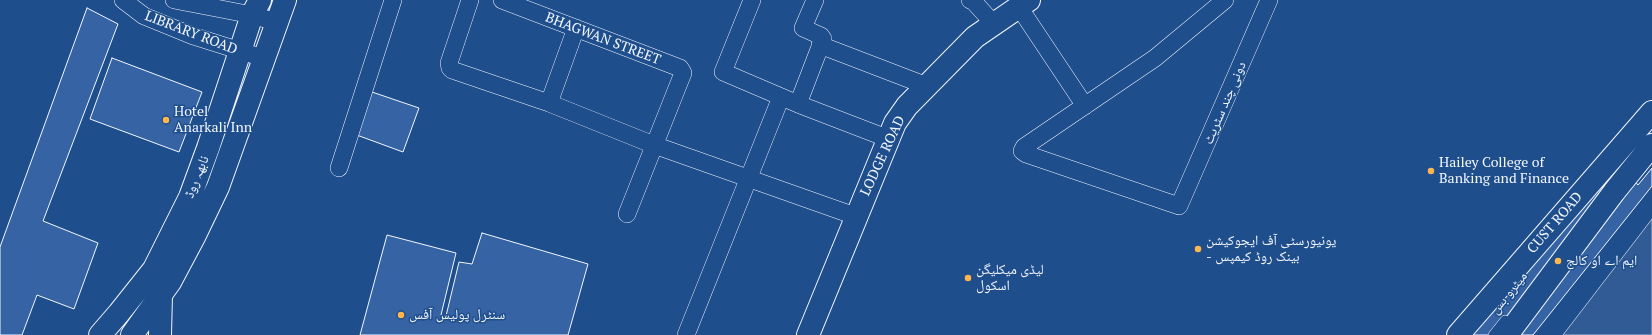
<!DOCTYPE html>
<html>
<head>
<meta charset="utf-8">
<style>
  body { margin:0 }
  canvas { display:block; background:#1f4e8c }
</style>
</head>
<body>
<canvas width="1652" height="335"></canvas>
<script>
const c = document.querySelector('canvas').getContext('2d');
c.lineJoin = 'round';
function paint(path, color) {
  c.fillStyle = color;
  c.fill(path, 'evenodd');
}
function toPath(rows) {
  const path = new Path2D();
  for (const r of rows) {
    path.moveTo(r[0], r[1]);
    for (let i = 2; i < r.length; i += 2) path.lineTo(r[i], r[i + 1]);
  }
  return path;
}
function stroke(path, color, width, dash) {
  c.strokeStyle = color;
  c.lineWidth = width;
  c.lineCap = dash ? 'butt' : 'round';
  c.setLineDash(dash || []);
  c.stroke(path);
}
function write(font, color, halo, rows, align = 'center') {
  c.font = font + ' "PT Serif","Noto Naskh Arabic",serif';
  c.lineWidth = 3;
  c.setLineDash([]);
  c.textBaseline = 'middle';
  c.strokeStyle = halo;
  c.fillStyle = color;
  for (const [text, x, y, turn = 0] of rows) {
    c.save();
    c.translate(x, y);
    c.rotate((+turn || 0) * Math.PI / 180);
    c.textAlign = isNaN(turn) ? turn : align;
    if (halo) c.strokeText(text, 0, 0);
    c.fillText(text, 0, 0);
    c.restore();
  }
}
const built = toPath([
  [1652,219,1652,335,1563,335,1652,219]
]);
const building = toPath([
  [87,8,118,24,43,221,98,243,74,309,37,295,22,335,0,335,0,247,87,8],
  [112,58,202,92,179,152,90,119,112,58],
  [369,91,419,108,403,152,354,134,369,91],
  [1613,165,1627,172,1638,185,1652,168,1652,186,1533,335,1463,335,1613,165],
  [482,233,588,264,568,335,360,335,387,235,456,253,441,315,446,316,459,262,472,264,482,233]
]);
const service = toPath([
  [1493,335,1505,320]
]);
const minor = toPath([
  [123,0,144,16,193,36,263,58],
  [174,0,252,15,276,22],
  [470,0,449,63,450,68,452,70,549,103,654,145,855,216],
  [502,0,680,68,682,71,683,73,627,214],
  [752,0,723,72,798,104,889,139],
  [970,0,974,2,994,24],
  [1225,0,1155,58,1024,147,1022,151,1026,154,1179,206,1269,0],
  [1019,7,1085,106],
  [820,45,927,86],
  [549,103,576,28],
  [798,104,823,39,821,36,803,28,815,0],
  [339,168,393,0],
  [686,335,781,97]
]);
const tertiary = toPath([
  [808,335,895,123,907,106,975,37,1029,0]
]);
const secondary = toPath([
  [100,335,119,313,154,269,190,197,208,148,252,15,260,0],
  [132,335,170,282,195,235,218,187,285,0],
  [160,335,161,295]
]);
const primary = toPath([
  [1458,335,1652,112],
  [1507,335,1614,192,1652,145]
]);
const markers = [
  [166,120,4,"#ffb74d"],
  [1431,171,4,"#ffb74d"],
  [1198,249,4,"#ffb74d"],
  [1558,261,4,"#ffb74d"],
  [968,278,4,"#ffb74d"],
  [401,315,4,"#ffb74d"]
];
const streetNames = [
  ["LIBRARY ROAD",191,33,21],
  ["BHAGWAN STREET",603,39,21],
  ["دونی چند سٹریٹ",1225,103,-67],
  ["LODGE ROAD",883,156,-65],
  ["نابھہ روڈ",197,177,-68],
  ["CUST ROAD",1555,223,-49],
  ["میٹرو بس",1509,293,-51]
];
const poiNames = [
  ["Hotel",174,112],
  ["Anarkali Inn",174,128],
  ["Hailey College of",1439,163],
  ["Banking and Finance",1439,179],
  ["یونیورسٹی آف ایجوکیشن",1206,241],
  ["- بینک روڈ کیمپس",1206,257],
  ["ایم اے او کالج",1566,261],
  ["لیڈی میکلیگن",976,270],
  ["اسکول",976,286],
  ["سنٹرل پولیس آفس",409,315]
];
paint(built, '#305b95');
stroke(built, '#a8bbd7', 1);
paint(building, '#3563a3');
stroke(building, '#f2f6ff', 1);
stroke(service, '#f2f6ff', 10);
stroke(minor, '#f2f6ff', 18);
stroke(tertiary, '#f2f6ff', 24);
stroke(secondary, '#f2f6ff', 24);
stroke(primary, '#f2f6ff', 24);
stroke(service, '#1f4e8c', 9);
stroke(minor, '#1f4e8c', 17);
stroke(tertiary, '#1f4e8c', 22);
stroke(secondary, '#1f4e8c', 22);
stroke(primary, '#1f4e8c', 22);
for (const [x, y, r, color] of markers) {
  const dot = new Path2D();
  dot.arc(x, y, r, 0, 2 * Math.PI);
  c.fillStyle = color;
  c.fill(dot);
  stroke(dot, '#1f4e8c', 1.5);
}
write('14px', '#f2f6ff', '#1f4e8c', streetNames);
write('14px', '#f2f6ff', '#1f4e8c', poiNames, 'left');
</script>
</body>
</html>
